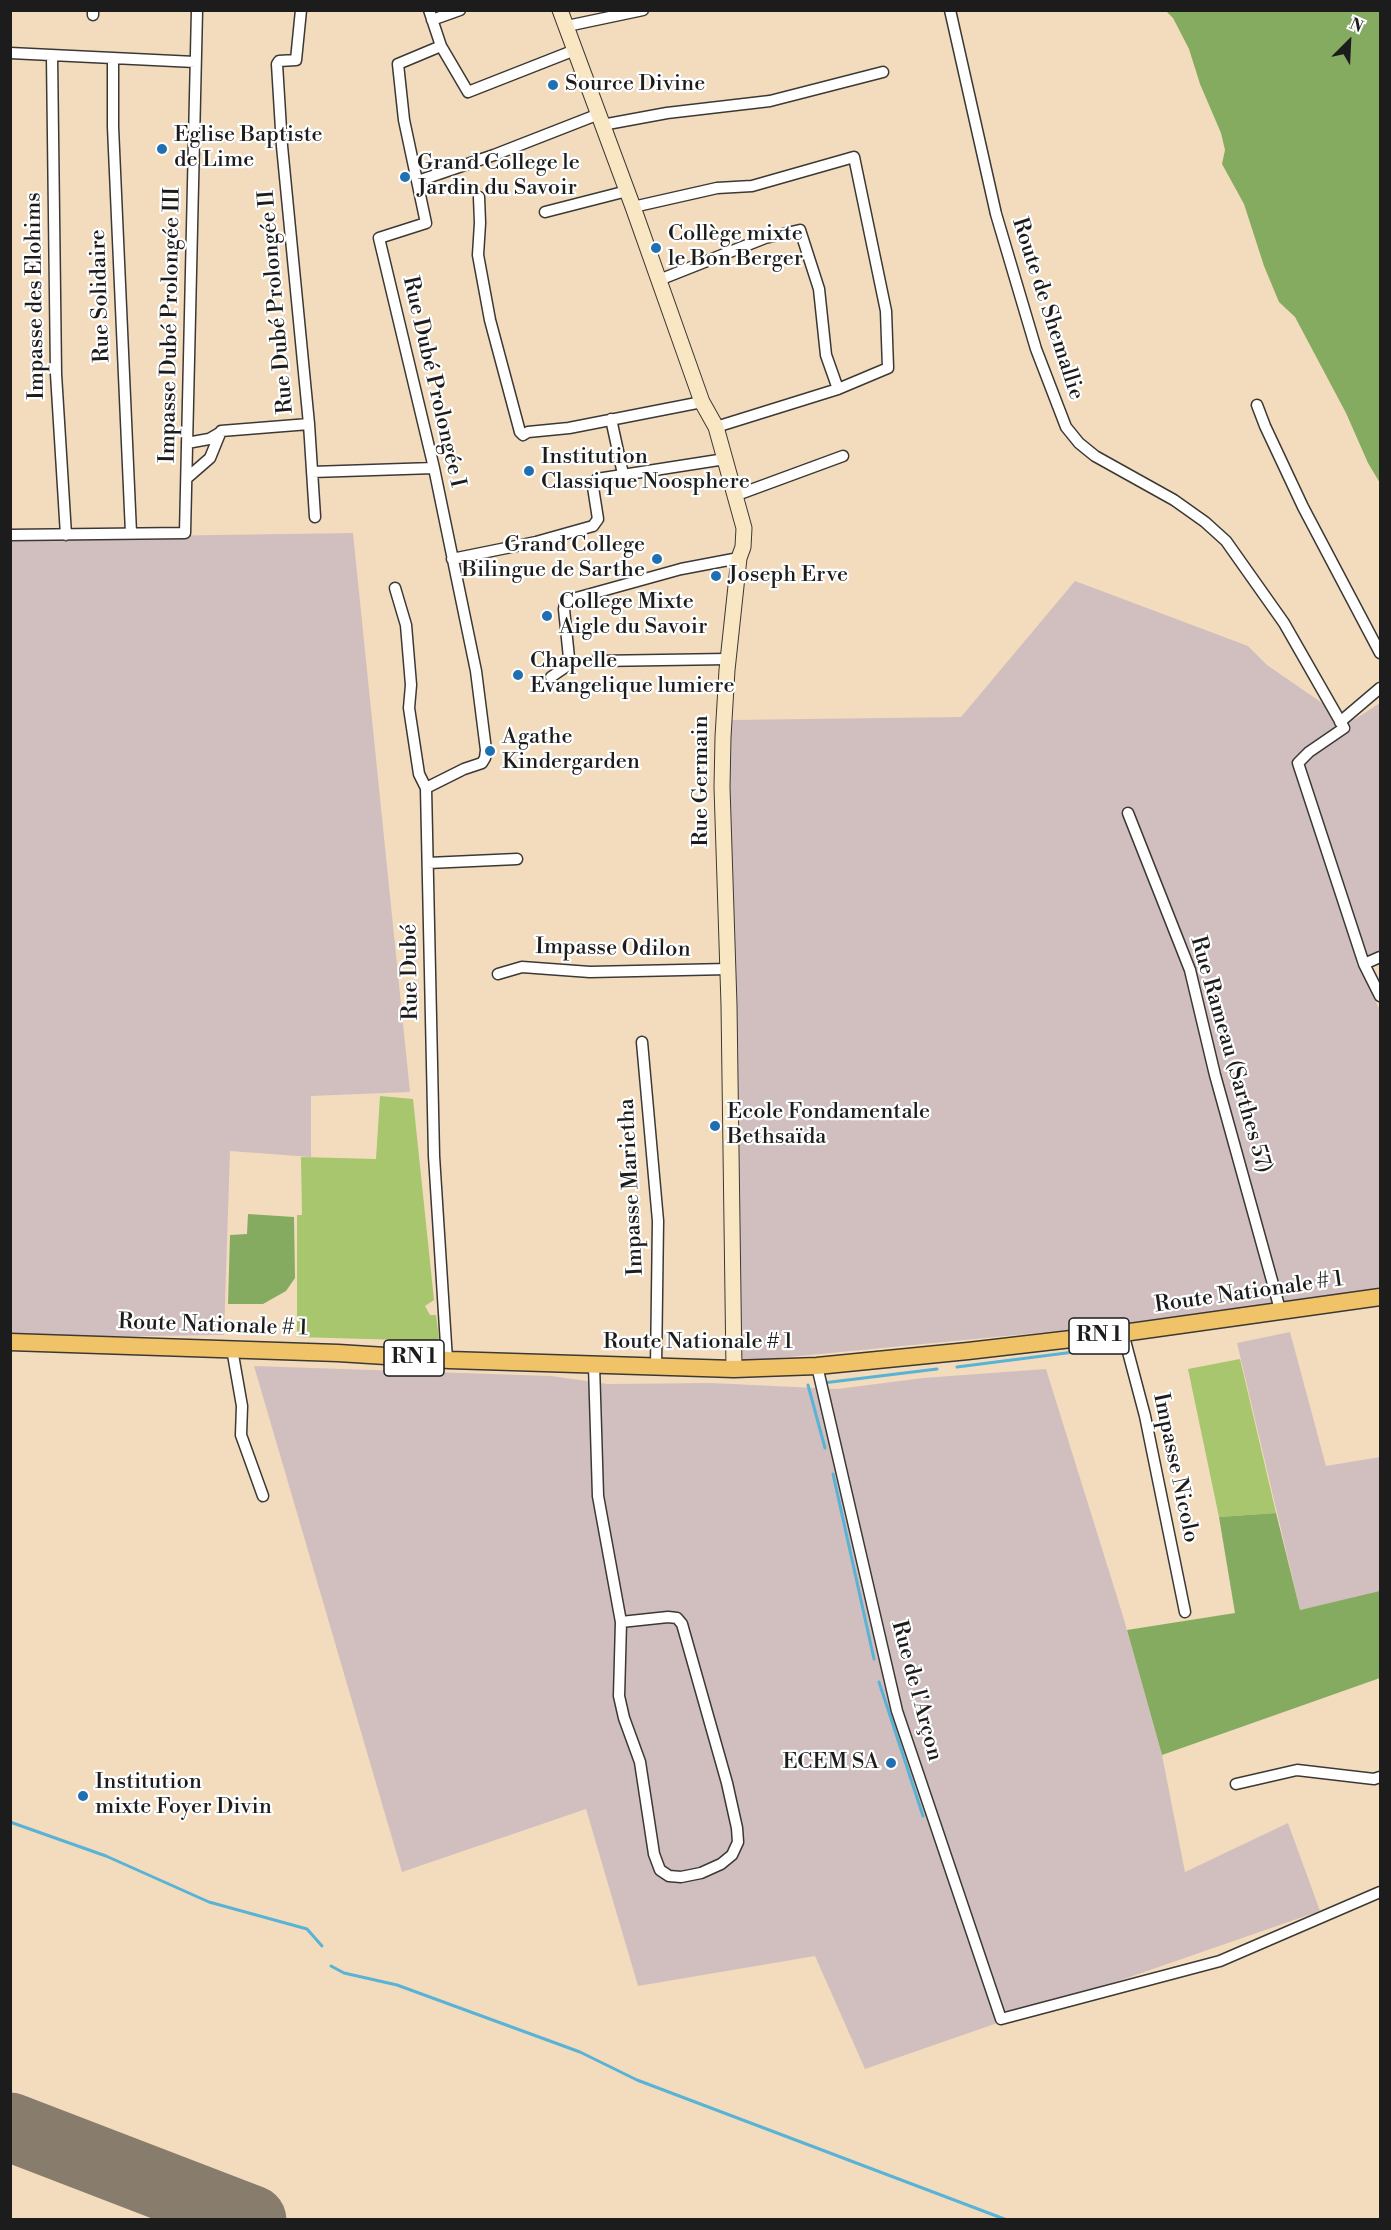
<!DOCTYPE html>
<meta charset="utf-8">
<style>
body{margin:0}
#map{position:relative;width:1391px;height:2230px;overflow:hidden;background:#f3dcbd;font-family:"Libre Bodoni",serif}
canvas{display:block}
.frame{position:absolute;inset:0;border:12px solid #1c1c1c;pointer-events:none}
.north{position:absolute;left:1319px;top:12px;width:60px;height:60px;-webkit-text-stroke:4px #fff;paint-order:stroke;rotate:24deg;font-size:16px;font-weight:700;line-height:24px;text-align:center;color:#1c1c1c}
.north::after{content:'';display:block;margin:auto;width:21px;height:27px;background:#1c1c1c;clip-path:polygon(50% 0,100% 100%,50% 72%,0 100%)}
</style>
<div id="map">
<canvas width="1391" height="2230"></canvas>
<div class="frame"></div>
<div class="north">N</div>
</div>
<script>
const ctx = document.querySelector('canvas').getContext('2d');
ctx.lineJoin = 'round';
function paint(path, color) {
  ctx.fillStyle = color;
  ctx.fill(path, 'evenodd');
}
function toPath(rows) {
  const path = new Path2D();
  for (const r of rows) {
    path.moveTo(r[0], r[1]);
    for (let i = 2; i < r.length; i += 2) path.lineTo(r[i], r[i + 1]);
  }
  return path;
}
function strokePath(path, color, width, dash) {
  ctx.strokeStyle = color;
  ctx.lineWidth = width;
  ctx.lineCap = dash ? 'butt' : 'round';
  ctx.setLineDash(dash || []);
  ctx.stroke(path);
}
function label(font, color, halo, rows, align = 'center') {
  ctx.font = font + ' "Libre Bodoni",serif';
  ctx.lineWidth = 4.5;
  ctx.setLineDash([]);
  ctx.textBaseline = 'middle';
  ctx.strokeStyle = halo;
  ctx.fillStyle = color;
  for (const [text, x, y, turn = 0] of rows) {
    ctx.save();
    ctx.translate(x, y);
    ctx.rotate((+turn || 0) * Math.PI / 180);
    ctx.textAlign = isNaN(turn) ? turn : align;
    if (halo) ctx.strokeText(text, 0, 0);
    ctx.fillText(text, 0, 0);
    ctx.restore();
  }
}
const industrial = toPath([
 [353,533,410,1092,311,1096,311,1157,230,1151,224,1335,11,1338,10,538],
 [1075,581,1248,646,1267,665,1328,707,1355,719,1380,703,1380,953,1356,963,1380,1010,1380,1287,1294,1308,738,1362,729,720,961,717],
 [1290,1332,1326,1466,1380,1457,1380,1592,1300,1610,1237,1343],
 [254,1366,551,1376,608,1384,711,1383,837,1389,923,1378,1046,1369,1123,1616,1162,1755,1185,1872,1288,1823,1320,1911,865,2069,815,1956,638,1986,586,1809,402,1872]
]);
const green = toPath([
 [380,1096,413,1099,434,1300,425,1306,430,1315,436,1315,439,1338,436,1341,297,1337,297,1215,302,1215,301,1157,376,1159],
 [1240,1359,1276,1513,1219,1517,1188,1369]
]);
const forest = toPath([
 [1166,11,1380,11,1380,483,1368,463,1346,413,1295,317,1279,302,1264,266,1244,204,1222,164,1225,150,1221,133,1200,84,1189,49,1173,18],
 [248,1214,294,1217,295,1278,286,1291,263,1304,228,1304,230,1235,247,1234],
 [1276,1513,1300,1610,1380,1591,1380,1678,1162,1755,1127,1630,1235,1613,1219,1517]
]);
const stream = toPath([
 [957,1367,1113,1347],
 [823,1383,937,1369],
 [808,1385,825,1448],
 [833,1474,874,1659],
 [879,1682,923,1816],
 [10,1822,106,1856,209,1902,307,1929,322,1946],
 [331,1966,344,1973,397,1985,580,2052,637,2080,1007,2220]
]);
const runway = toPath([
 [10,2127,252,2220]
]);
const street = toPath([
 [950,10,996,214,1036,349,1066,427,1079,443,1095,456,1174,500,1205,522,1226,541,1284,623,1344,728,1309,752,1298,763,1364,964,1380,996],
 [93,15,93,10],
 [432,20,460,10],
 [567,26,643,10],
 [441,46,468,92,575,50],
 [10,53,195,62],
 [52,56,56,374,66,535],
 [113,58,113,127,131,533],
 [602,125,667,113,770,101,883,72],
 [418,181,494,155,599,114],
 [479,197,480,223,478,255,490,320,520,432,523,435,528,432,569,428,702,402],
 [633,207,717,188,752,186,854,157,886,311,888,368,838,389,716,427],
 [545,212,627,191],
 [659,280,765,238,800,230,819,289,826,355,838,389],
 [1257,405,1265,426,1303,507,1380,653],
 [611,419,623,474],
 [309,424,315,517],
 [187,443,209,439,221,432],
 [312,472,434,468],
 [187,478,210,458,221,431,309,424,282,146,277,64,279,61,296,60,301,10],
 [737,495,843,456],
 [10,535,185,533,197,10],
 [452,559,536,542,593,526,598,519,593,487,594,483,597,479,725,459],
 [395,588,406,625,411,685,409,708,419,774,426,788,434,1156,447,1360],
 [596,661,728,659],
 [551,677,567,666,569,658,564,609,565,604,569,600,681,569,739,558],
 [1340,722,1380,688],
 [426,788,464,769,482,763,485,758,486,750,476,671,434,468,379,238,426,223,404,120,398,64,441,46,429,10],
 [1128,813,1190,970,1215,1075,1281,1313],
 [428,863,517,859],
 [1364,964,1380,957],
 [498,974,522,967,590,972,728,969],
 [642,1042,658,1221,656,1367],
 [1123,1333,1145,1416,1185,1612],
 [232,1349,242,1406,241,1435,263,1496],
 [594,1365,598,1496,621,1622,619,1696,624,1718,640,1762,654,1854,660,1870,669,1876,681,1877,701,1873,721,1864,732,1855,738,1842,737,1828,727,1783,682,1624,677,1618,668,1617,621,1622],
 [817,1366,897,1711,1001,2019,1220,1961,1380,1892],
 [1236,1784,1297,1770,1374,1779,1380,1777]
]);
const secondary = toPath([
 [560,10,633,207,702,402,716,427,744,528,743,547,739,558,727,670,723,737,722,787,729,1005,734,1369]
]);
const primary = toPath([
 [10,1342,338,1353,449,1360,734,1369,817,1366,968,1351,1123,1333,1380,1297]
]);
const markers = [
 [553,85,6,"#1f6fb2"],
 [162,149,6,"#1f6fb2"],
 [405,177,6,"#1f6fb2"],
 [656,248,6,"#1f6fb2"],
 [529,471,6,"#1f6fb2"],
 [657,559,6,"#1f6fb2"],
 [716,576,6,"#1f6fb2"],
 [547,616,6,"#1f6fb2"],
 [518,675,6,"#1f6fb2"],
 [490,751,6,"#1f6fb2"],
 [715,1126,6,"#1f6fb2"],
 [891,1763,6,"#1f6fb2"],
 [83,1796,6,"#1f6fb2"]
];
const shields = [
 [1099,1336,60],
 [414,1358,60]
];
const shieldNames = [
 ["RN 1",1099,1336],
 ["RN 1",414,1358]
];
const poiNames = [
 ["Source Divine",565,85],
 ["Eglise Baptiste",174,136],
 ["de Lime",174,161],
 ["Grand College le",417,164],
 ["Jardin du Savoir",417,189],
 ["Collège mixte",668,235],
 ["le Bon Berger",668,260],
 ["Institution",541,458],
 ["Classique Noosphere",541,483],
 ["Grand College",645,546,"right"],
 ["Bilingue de Sarthe",645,571,"right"],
 ["Joseph Erve",728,576],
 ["College Mixte",559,603],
 ["Aigle du Savoir",559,628],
 ["Chapelle",530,662],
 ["Evangelique lumiere",530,687],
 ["Agathe",502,738],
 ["Kindergarden",502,763],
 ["Ecole Fondamentale",727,1113],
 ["Bethsaïda",727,1138],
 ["ECEM SA",879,1763,"right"],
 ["Institution",95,1783],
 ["mixte Foyer Divin",95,1808]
];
const streetNames = [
 ["Impasse des Elohims",36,296,-91],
 ["Rue Solidaire",101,296,-92],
 ["Rue Dubé Prolongée II",277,302,-95],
 ["Route de Shemallie",1047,309,72],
 ["Impasse Dubé Prolongée III",171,325,-89],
 ["Rue Dubé Prolongée I",433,382,77],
 ["Rue Germain",702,781,-90],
 ["Impasse Odilon",613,949,1],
 ["Rue Dubé",411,972,-91],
 ["Rue Rameau (Sarthes 57)",1230,1055,74],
 ["Impasse Marietha",632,1187,-93],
 ["Route Nationale # 1",1249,1293,-8],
 ["Route Nationale # 1",213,1326,2],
 ["Route Nationale # 1",698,1343],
 ["Impasse Nicolo",1175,1468,78],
 ["Rue de l'Arçon",916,1691,75]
];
paint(industrial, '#d1bfbf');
paint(green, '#a7c66e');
paint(forest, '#85ab61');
strokePath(stream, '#58b3d6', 3);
strokePath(runway, '#887c6c', 69);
strokePath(street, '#3c3934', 13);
strokePath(secondary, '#3c3934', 17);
strokePath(primary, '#3c3934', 19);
strokePath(street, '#fff', 10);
strokePath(secondary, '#f9e7c3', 15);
strokePath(primary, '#f0c369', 16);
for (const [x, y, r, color] of markers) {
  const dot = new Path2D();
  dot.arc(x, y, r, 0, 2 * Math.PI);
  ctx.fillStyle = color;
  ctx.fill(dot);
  strokePath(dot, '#fff', 2);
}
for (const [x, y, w] of shields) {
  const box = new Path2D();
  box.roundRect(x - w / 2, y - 18, w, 36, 4.5);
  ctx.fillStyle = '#fff';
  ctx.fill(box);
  strokePath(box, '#1c1c1c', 1.5);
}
label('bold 21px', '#1c1c1c', null, shieldNames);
label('22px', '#1c1c1c', '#fff', poiNames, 'left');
label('22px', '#1c1c1c', '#fff', streetNames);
</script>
